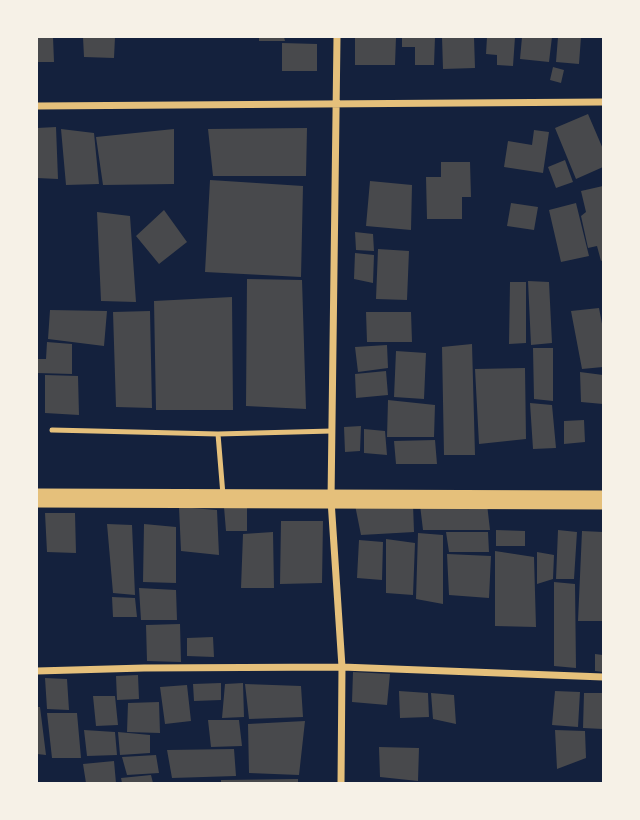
<!DOCTYPE html>
<style>
body{margin:0}
#map{position:relative;width:640px;height:820px;overflow:hidden;background:#14213d;font-family:"Roboto Serif",serif}
canvas{display:block}
.frame{position:absolute;inset:0;border:38px solid #f6f1e7;pointer-events:none}
</style>
<div id="map">
<canvas width="640" height="820"></canvas>
<div class="frame"></div>
</div>
<script>
const ctx = document.querySelector('canvas').getContext('2d');
ctx.lineJoin = 'round';
function paint(path, color) {
  ctx.fillStyle = color;
  ctx.fill(path, 'evenodd');
}
function toPath(rows) {
  const path = new Path2D();
  for (const r of rows) {
    path.moveTo(r[0], r[1]);
    for (let i = 2; i < r.length; i += 2) path.lineTo(r[i], r[i + 1]);
  }
  return path;
}
function strokePath(path, color, width, dash) {
  ctx.strokeStyle = color;
  ctx.lineWidth = width;
  ctx.lineCap = dash ? 'butt' : 'round';
  ctx.setLineDash(dash || []);
  ctx.stroke(path);
}
const building = toPath([
 [37,37,53,37,54,62,37,62],
 [83,37,115,37,114,58,84,57],
 [259,37,284,37,285,41,259,41],
 [355,37,396,37,395,65,355,65],
 [402,37,435,37,434,65,415,65,415,47,402,47],
 [442,37,474,37,475,68,443,69],
 [487,37,515,37,513,66,497,65,497,55,486,54],
 [522,37,552,37,549,62,520,59],
 [558,37,581,37,579,64,556,62],
 [282,43,317,44,317,71,282,71],
 [553,67,564,70,561,83,550,80],
 [588,114,603,149,603,167,576,179,555,128],
 [56,127,58,179,37,178,37,128],
 [307,128,306,176,213,176,208,129],
 [61,129,94,133,99,184,66,185],
 [174,129,174,184,103,185,96,137],
 [534,130,549,132,543,173,504,167,508,141,532,145],
 [565,160,573,182,556,188,548,167],
 [441,162,470,162,471,197,462,197,462,219,427,219,426,177,441,177],
 [210,180,303,186,301,277,205,272],
 [370,181,412,185,411,230,366,226],
 [603,186,603,260,601,261,597,246,588,248,581,216,586,212,581,191],
 [511,203,538,207,534,230,507,226],
 [576,203,589,256,561,262,549,210],
 [164,210,187,242,159,264,136,236],
 [97,212,130,216,136,302,101,301],
 [355,232,373,234,374,251,356,250],
 [378,249,409,251,407,300,376,299],
 [355,253,374,255,373,283,354,279],
 [247,279,302,280,306,409,246,406],
 [528,281,549,282,552,343,531,345],
 [510,282,526,282,526,343,509,344],
 [232,297,233,410,156,410,154,301],
 [599,308,603,329,603,367,582,369,571,311],
 [50,310,107,311,104,346,48,339],
 [150,311,152,408,116,407,113,312],
 [366,312,411,312,412,342,367,342],
 [47,342,72,344,72,374,37,373,37,359,46,359],
 [472,344,475,455,444,455,442,347],
 [387,345,388,368,358,372,355,347],
 [533,348,553,348,553,401,534,399],
 [396,351,426,353,424,399,394,397],
 [525,368,526,439,479,444,475,369],
 [386,371,388,395,356,398,355,374],
 [580,372,603,375,603,404,581,402],
 [45,375,78,376,79,415,45,413],
 [388,400,435,405,434,437,387,437],
 [530,403,552,405,556,448,533,449],
 [584,420,585,442,564,444,564,421],
 [361,426,360,451,345,452,344,427],
 [364,429,385,431,387,455,364,453],
 [435,440,437,464,396,464,394,441],
 [413,504,414,532,361,535,355,505],
 [487,504,490,530,423,530,420,505],
 [179,507,217,510,219,555,181,551],
 [224,507,247,507,247,531,226,531],
 [45,513,75,513,76,553,47,552],
 [281,521,323,521,322,583,280,584],
 [107,524,132,525,135,595,113,593],
 [144,524,176,527,176,583,143,582],
 [496,530,525,531,525,546,496,546],
 [558,530,577,532,574,579,556,579],
 [582,531,603,532,603,621,578,621],
 [273,532,274,588,241,588,243,534],
 [446,532,488,532,489,552,449,552],
 [418,533,443,535,443,604,416,599],
 [386,539,415,543,413,595,386,593],
 [359,540,383,542,382,580,357,578],
 [495,551,534,557,536,627,495,626],
 [537,552,554,555,553,579,537,584],
 [447,554,491,556,489,598,449,595],
 [554,582,575,584,576,668,554,666],
 [139,588,176,590,177,620,141,620],
 [112,597,135,598,137,617,113,617],
 [180,624,181,662,147,661,146,625],
 [213,637,214,657,187,656,187,638],
 [595,654,603,655,603,672,595,671],
 [353,672,390,674,387,705,352,702],
 [138,675,139,699,117,700,116,676],
 [45,678,67,679,69,710,47,709],
 [221,683,221,700,194,701,193,684],
 [243,683,244,717,222,718,225,684],
 [245,684,301,686,303,717,249,719],
 [187,685,191,721,165,724,160,687],
 [399,691,428,693,429,717,400,718],
 [555,691,580,692,578,727,552,725],
 [431,693,454,695,456,724,433,719],
 [584,693,603,693,603,729,583,728],
 [93,696,115,696,118,725,96,726],
 [159,702,160,733,127,732,128,703],
 [37,707,40,707,46,755,37,754],
 [47,713,77,713,81,758,52,758],
 [208,720,239,720,242,746,211,747],
 [305,721,299,775,249,773,248,724],
 [84,730,115,732,117,755,87,756],
 [555,730,585,731,586,758,557,769],
 [118,732,150,735,150,753,120,755],
 [379,747,419,748,418,781,380,777],
 [234,749,236,776,172,778,167,750],
 [156,755,159,773,127,775,122,757],
 [114,761,116,783,86,783,83,764],
 [151,775,153,783,122,783,121,778],
 [298,779,298,783,221,783,221,780]
]);
const service = toPath([
 [52,430,218,434],
 [223,495,218,434,332,431]
]);
const minor = toPath([
 [337,37,331,500,342,667,341,783],
 [37,106,603,102],
 [37,671,144,668,342,667,603,677]
]);
const trunk = toPath([
 [37,498,603,500]
]);
paint(building, '#48494c');
strokePath(service, '#e5c07b', 5);
strokePath(minor, '#e5c07b', 7);
strokePath(trunk, '#e5c07b', 19);
</script>
